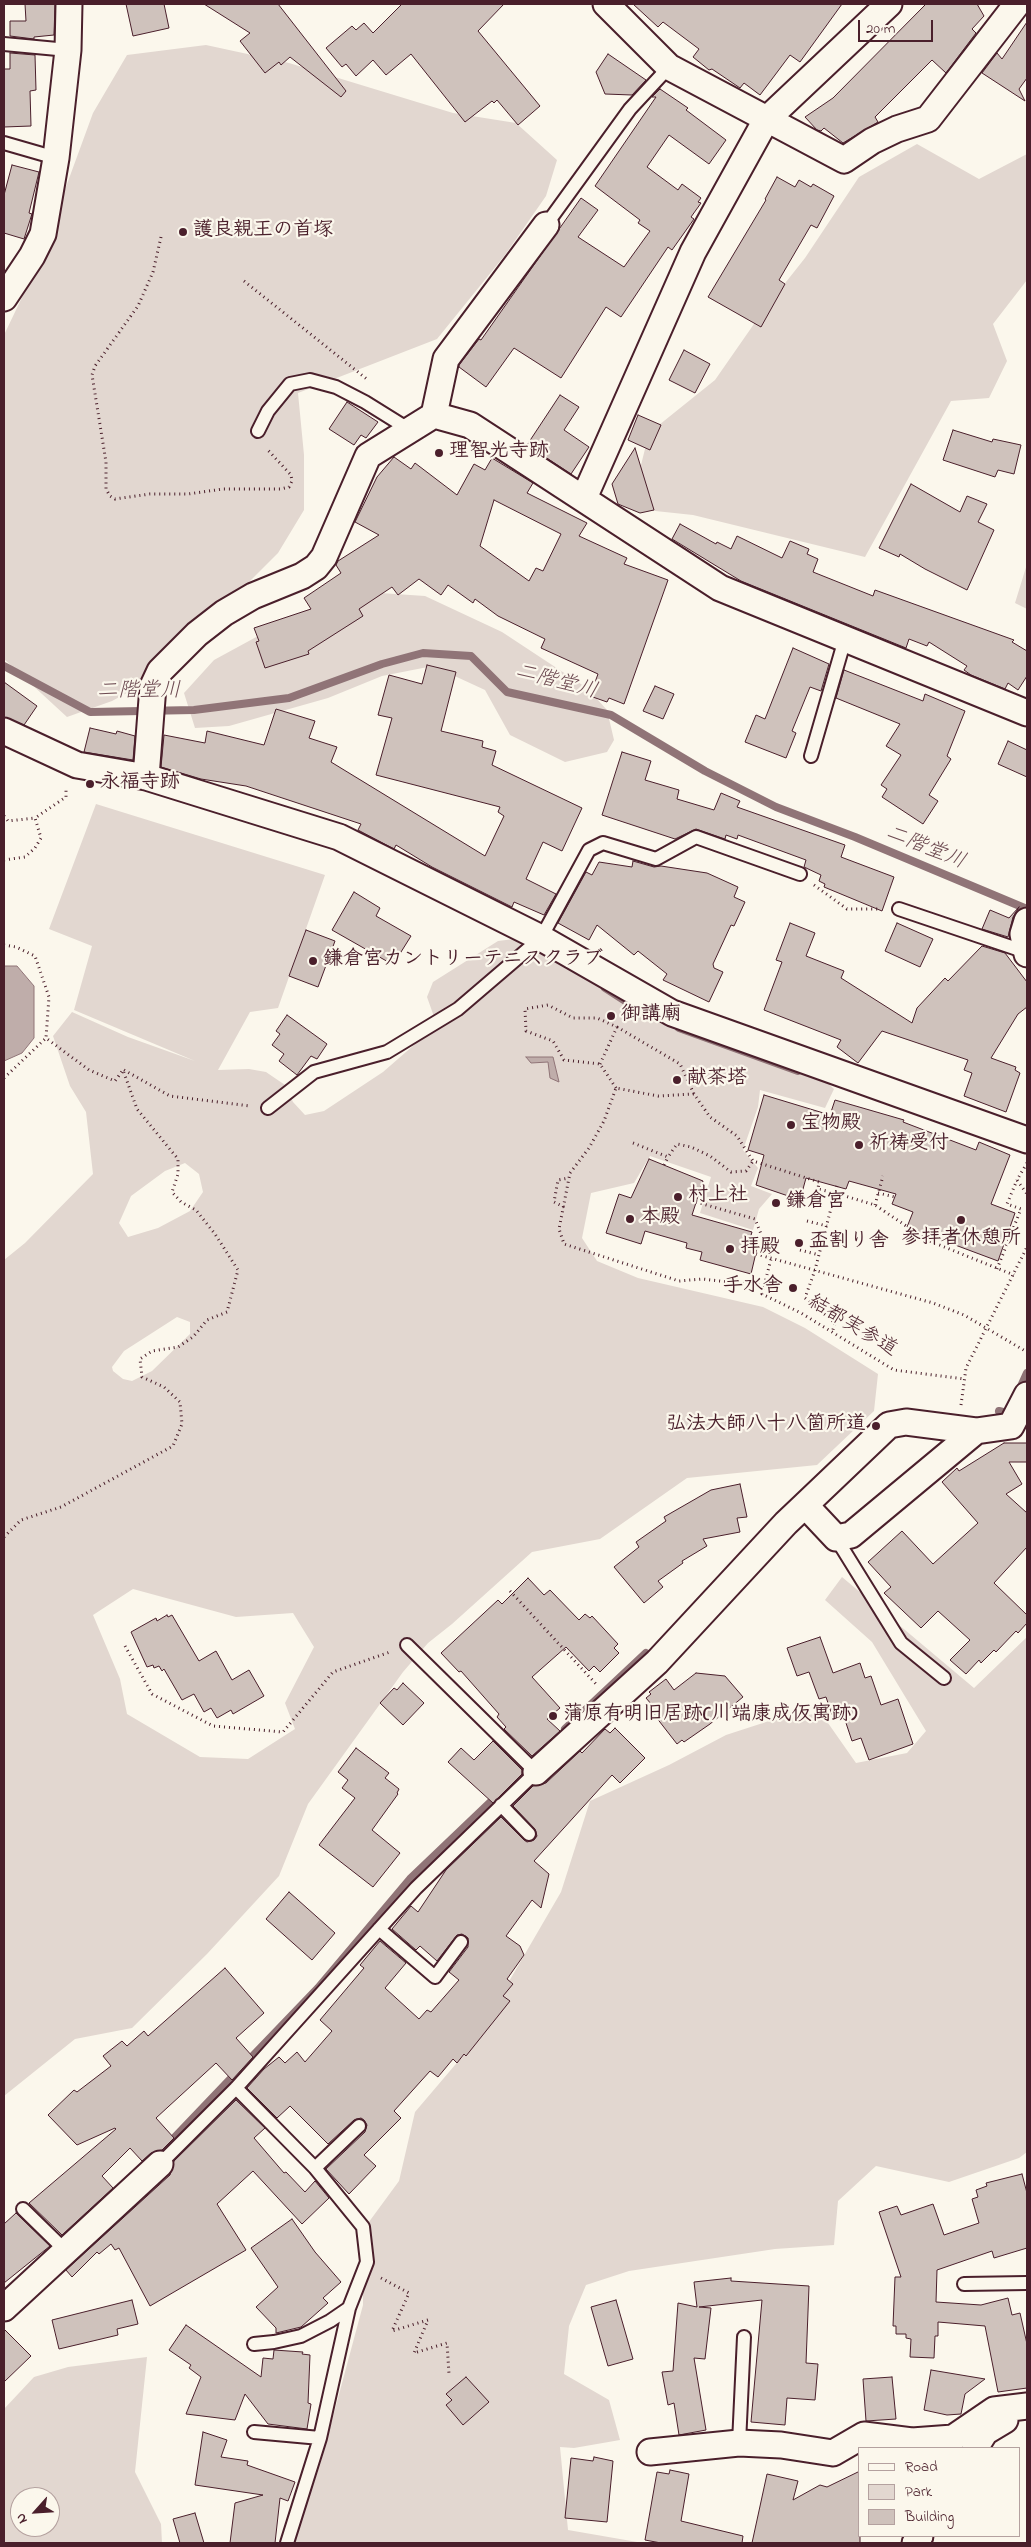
<!DOCTYPE html>
<meta charset="utf-8">
<style>
body{margin:0}
#map{position:relative;width:1031px;height:2547px;overflow:hidden;background:#fbf7ec;font-family:"Indie Flower",sans-serif}
canvas{display:block}
.frame{position:absolute;inset:0;border:5px solid #4a1f2b;pointer-events:none}
.legend{position:absolute;left:858px;top:2447px;width:162px;height:90px;box-sizing:border-box;background:#fbf7ec;border:1px solid #b4a19f;margin:0;padding:6px 9px;list-style:none;font-size:15px;color:#4a1f2b}
.legend li{display:flex;align-items:center;gap:10px;height:25px}
.legend b{width:25px;border:1px solid #b4a19f}
.north{position:absolute;left:10px;top:2487px;width:50px;height:50px;box-sizing:border-box;background:#fbf7ec;border:1px solid #b4a19f;border-radius:50%;rotate:244deg;font-size:14px;font-weight:700;line-height:20px;text-align:center;color:#4a1f2b}
.north::after{content:'';display:block;margin:auto;width:18px;height:22px;background:#4a1f2b;clip-path:polygon(50% 0,100% 100%,50% 72%,0 100%)}
.scale{position:absolute;left:858px;top:20px;width:75px;height:22px;box-sizing:border-box;border:2px solid #4a1f2b;border-top:0;padding-left:6px;font-size:15px;line-height:18px;white-space:nowrap;color:#4a1f2b;-webkit-text-stroke:4px #fbf7ec;paint-order:stroke}
</style>
<div id="map">
<canvas width="1031" height="2547"></canvas>
<div class="frame"></div>
<ul class="legend">
<li><b style="height:6px;background:#fbf7ec"></b>Road</li>
<li><b style="height:14px;background:#e2d7d0"></b>Park</li>
<li><b style="height:14px;background:#cfc2bc"></b>Building</li>
</ul>
<div class="north">N</div>
<div class="scale">20 m</div>
</div>
<script>
const ctx = document.querySelector('canvas').getContext('2d');
ctx.lineJoin = 'round';
function paint(path, color) {
  ctx.fillStyle = color;
  ctx.fill(path, 'evenodd');
}
function toPath(rows) {
  const path = new Path2D();
  for (const r of rows) {
    path.moveTo(r[0], r[1]);
    for (let i = 2; i < r.length; i += 2) path.lineTo(r[i], r[i + 1]);
  }
  return path;
}
function strokePath(path, color, width, dash) {
  ctx.strokeStyle = color;
  ctx.lineWidth = width;
  ctx.lineCap = dash ? 'butt' : 'round';
  ctx.setLineDash(dash || []);
  ctx.stroke(path);
}
function label(font, color, halo, rows, align = 'center') {
  ctx.font = font + ' "Indie Flower","Klee One",sans-serif';
  ctx.lineWidth = 4.5;
  ctx.setLineDash([]);
  ctx.textBaseline = 'middle';
  ctx.strokeStyle = halo;
  ctx.fillStyle = color;
  for (const [text, x, y, turn = 0] of rows) {
    ctx.save();
    ctx.translate(x, y);
    ctx.rotate((+turn || 0) * Math.PI / 180);
    ctx.textAlign = isNaN(turn) ? turn : align;
    if (halo) ctx.strokeText(text, 0, 0);
    ctx.fillText(text, 0, 0);
    ctx.restore();
  }
}
const green = toPath([
 [206,45,289,63,453,113,516,123,557,160,546,196,505,255,437,339,298,393,304,455,304,510,278,553,235,596,188,629,136,688,112,701,67,717,4,659,4,335,37,266,93,113,127,55],
 [917,144,979,179,1027,154,1027,280,993,324,1007,361,989,398,951,401,865,557,693,515,646,510,639,473,649,433,715,380,763,311,805,258,859,177],
 [1027,564,1027,609,1015,603],
 [380,593,425,596,502,632,587,688,607,710,614,740,607,752,565,762,510,735,485,690,433,666,382,676,328,698,229,726,195,728,184,693,214,660,304,611],
 [96,804,325,875,278,1008,250,1012,218,1070,249,1069,266,1072,285,1085,293,1102,305,1115,324,1111,383,1072,437,1025,427,997,433,982,498,941,530,937,585,970,614,998,815,1071,834,1089,825,1108,760,1090,758,1107,743,1150,758,1168,751,1186,772,1194,759,1209,753,1230,700,1213,711,1177,650,1156,634,1183,591,1193,582,1238,597,1261,638,1278,763,1307,805,1328,878,1374,874,1411,817,1465,687,1478,600,1539,532,1552,452,1624,428,1643,403,1672,308,1804,279,1876,207,1954,132,2028,75,2039,4,2096,4,1260,25,1243,93,1174,86,1112,70,1086,53,1036,72,1012,128,1037,195,1061,74,1010,92,946,49,929],
 [185,1163,199,1174,203,1192,190,1211,158,1228,128,1237,119,1223,131,1196,165,1171],
 [177,1317,190,1322,190,1334,152,1371,132,1381,123,1379,113,1371,112,1367,124,1351],
 [133,1589,236,1617,293,1613,314,1647,285,1703,295,1729,248,1759,200,1757,127,1714,120,1679,93,1615],
 [842,1577,974,1688,1027,1637,1027,2152,1019,2158,949,2182,876,2166,838,2201,834,2245,775,2249,629,2271,586,2285,569,2326,564,2374,609,2400,620,2440,574,2448,560,2447,568,2530,643,2543,293,2543,320,2465,363,2305,363,2230,399,2181,415,2112,472,2045,561,1892,590,1801,669,1765,726,1735,769,1721,821,1713,856,1763,907,1753,926,1731,872,1642,825,1600],
 [147,2357,135,2472,161,2524,162,2543,4,2543,4,2409,34,2377,68,2367],
 [20,2497,50,2497,50,2527,20,2527]
]);
const water = toPath([
 [4,966,17,966,34,986,34,1038,22,1053,4,1061,4,966],
 [526,1057,553,1057,559,1082,550,1078,548,1062,531,1063,526,1057]
]);
const stream = toPath([
 [4,666,90,712,194,710,289,698,382,664,423,653,471,656,507,692,611,715,705,771,776,807,855,837,1027,909],
 [605,988,636,1008,658,1018],
 [679,1028,798,1071],
 [1018,1393,1027,1373],
 [999,1411,1007,1413,1010,1407],
 [565,1729,646,1653],
 [246,2063,318,1988,410,1879,498,1795],
 [154,2159,238,2071]
]);
const building = toPath([
 [25,4,55,4,54,35,34,37,34,39,10,36,10,21,26,21,25,4],
 [126,4,164,4,169,28,133,36,126,4],
 [204,4,278,4,346,91,341,97,290,57,281,65,279,62,265,73,240,41,250,33,204,4],
 [402,4,504,4,478,31,540,106,518,125,497,100,494,103,492,101,465,122,411,54,386,75,373,60,356,76,346,64,342,67,326,48,352,26,356,30,364,23,373,33,402,4],
 [633,4,842,4,800,62,790,55,760,95,744,83,740,88,712,69,709,70,693,57,699,49,663,22,658,27,633,4],
 [926,4,977,4,984,16,972,29,976,33,946,73,932,60,875,117,878,122,843,143,824,128,821,131,817,130,805,117,833,98,926,4],
 [1027,22,1027,78,1019,89,1025,101,982,73,997,53,1002,59,1027,22],
 [10,53,35,55,36,90,30,91,31,126,4,127,4,69,10,69,10,53],
 [608,54,646,80,632,95,605,94,596,72,608,54],
 [660,89,688,108,686,110,726,140,709,164,669,135,647,167,678,190,682,184,701,198,698,202,701,203,691,217,694,219,672,250,668,247,621,317,606,307,561,378,514,348,486,387,459,367,459,365,479,339,481,340,581,198,598,210,578,237,624,267,650,231,638,223,640,220,595,186,656,97,652,97,660,89],
 [12,165,39,172,29,213,32,214,31,217,24,239,4,233,4,195,12,165],
 [777,177,795,187,799,180,811,187,813,184,834,196,817,228,811,225,779,280,785,284,761,327,708,297,766,200,765,199,777,177],
 [684,350,710,364,695,393,669,380,684,350],
 [560,395,579,407,564,430,589,447,571,474,527,445,560,395],
 [347,402,378,422,366,438,361,435,354,445,329,429,347,402],
 [638,415,661,425,650,450,628,440,638,415],
 [953,430,992,442,993,439,1021,445,1014,474,998,470,995,477,943,460,953,430],
 [635,448,654,510,640,513,618,504,612,484,635,448],
 [394,457,411,469,415,463,457,495,474,464,485,470,492,458,533,483,527,493,587,523,579,536,627,558,624,564,668,580,624,704,609,698,607,702,590,696,598,674,541,648,545,639,498,616,475,599,473,603,448,585,441,595,419,579,398,595,392,587,359,609,363,616,308,651,309,654,265,668,256,642,259,641,254,628,311,609,304,598,341,573,336,565,338,561,379,535,355,522,377,477,394,457],
 [494,500,561,534,543,571,536,568,529,581,480,546,494,500],
 [911,484,960,512,967,496,987,504,978,522,994,530,967,590,925,569,900,554,899,557,879,548,911,484],
 [680,524,716,544,717,542,731,549,737,536,782,558,790,541,809,549,807,554,818,559,813,572,873,596,875,590,1014,640,1012,642,1027,651,1027,676,1018,690,1008,683,1005,689,971,675,964,670,967,666,929,642,927,646,909,639,906,648,741,581,672,539,680,524],
 [793,648,829,664,821,691,810,687,792,731,796,733,786,758,745,742,756,715,765,719,793,648],
 [427,665,456,672,441,731,483,741,482,747,496,751,492,765,582,808,562,851,543,842,526,879,556,894,544,915,514,902,512,907,432,867,396,845,394,849,358,830,361,824,246,786,201,779,161,767,164,735,205,743,207,731,264,745,276,709,315,721,309,738,337,747,331,762,485,856,504,816,498,812,500,807,376,775,392,718,378,715,389,675,422,684,427,665],
 [844,670,923,701,925,694,965,711,947,756,951,759,929,795,938,801,923,824,882,797,887,789,881,785,901,755,886,746,900,724,836,698,844,670],
 [4,682,37,706,24,725,4,717,4,682],
 [655,686,674,694,663,719,643,711,655,686],
 [90,728,116,734,117,731,135,736,133,760,84,752,90,728],
 [1008,741,1027,750,1027,777,998,764,1008,741],
 [622,752,651,761,645,780,679,790,677,799,714,810,721,793,740,801,737,807,845,845,841,857,894,877,882,911,824,887,825,884,819,881,821,875,804,867,806,860,738,835,737,839,726,835,725,839,696,829,675,839,602,815,622,752],
 [633,861,654,867,661,866,707,873,738,887,734,897,745,902,734,926,731,925,713,964,714,968,723,972,709,1002,663,980,667,974,638,951,634,955,597,925,589,940,558,923,586,872,592,875,599,862,632,867,633,861],
 [354,892,380,908,376,916,411,936,396,960,393,958,390,963,332,930,354,892],
 [1019,907,1013,917,1008,937,982,929,990,910,1009,918,1019,907],
 [790,923,815,933,806,956,844,971,841,978,912,1023,917,1008,945,978,948,981,982,946,1005,953,1027,982,1027,1007,1018,1014,991,1058,1016,1067,1015,1070,1020,1073,1006,1112,964,1096,972,1073,964,1070,968,1060,882,1031,858,1063,837,1047,841,1040,764,1010,782,962,776,960,790,923],
 [897,923,933,939,920,967,885,951,897,923],
 [306,930,335,941,318,987,289,976,306,930],
 [287,1015,327,1044,317,1059,311,1056,297,1075,279,1061,284,1054,272,1045,280,1034,276,1031,287,1015],
 [764,1095,830,1115,835,1100,904,1120,903,1122,976,1150,979,1142,1010,1155,991,1204,1015,1213,998,1261,907,1227,913,1212,892,1204,896,1194,849,1181,846,1189,806,1178,800,1200,756,1185,764,1155,748,1150,764,1095],
 [649,1159,703,1181,692,1215,752,1232,749,1242,758,1244,751,1274,700,1260,702,1252,686,1248,687,1243,645,1231,641,1244,606,1233,619,1194,631,1198,649,1159],
 [1004,1443,1027,1443,1027,1462,1009,1462,1022,1484,1006,1494,1027,1513,1027,1547,994,1583,1027,1615,1027,1623,1018,1633,1016,1631,996,1652,994,1650,981,1663,979,1660,966,1674,950,1660,970,1640,938,1611,921,1628,884,1593,891,1587,868,1562,902,1531,933,1564,978,1523,942,1482,957,1468,959,1471,1004,1443],
 [740,1484,747,1517,737,1518,740,1532,703,1539,707,1546,682,1561,683,1563,658,1581,663,1587,644,1603,614,1567,639,1547,636,1542,666,1521,664,1517,711,1490,740,1484],
 [528,1578,544,1595,550,1590,579,1620,585,1614,590,1618,592,1616,618,1644,614,1648,619,1653,600,1672,594,1666,589,1671,566,1647,532,1677,560,1708,547,1719,560,1731,532,1756,504,1729,506,1727,497,1717,499,1714,461,1671,459,1672,441,1653,498,1600,502,1604,528,1578],
 [167,1615,168,1617,172,1615,199,1661,216,1651,232,1680,249,1670,264,1696,233,1714,231,1710,217,1718,211,1708,204,1712,194,1694,182,1700,164,1669,162,1671,159,1666,154,1668,153,1665,147,1667,131,1632,156,1618,157,1621,167,1615],
 [820,1637,833,1673,860,1663,865,1678,871,1676,881,1705,898,1699,913,1744,869,1760,861,1738,852,1741,842,1711,832,1715,826,1697,819,1699,809,1672,797,1676,787,1648,820,1637],
 [696,1673,725,1676,743,1697,710,1724,684,1742,682,1740,677,1744,649,1708,652,1705,646,1698,651,1694,649,1692,666,1679,674,1690,696,1673],
 [403,1683,424,1703,403,1725,380,1703,394,1688,397,1690,403,1683],
 [615,1728,645,1758,620,1783,612,1775,534,1861,549,1874,541,1908,532,1900,506,1936,520,1946,524,1955,507,1979,513,1984,503,1996,510,2001,466,2056,464,2054,457,2063,453,2059,438,2077,430,2071,394,2111,401,2118,364,2155,376,2166,349,2194,326,2169,365,2132,367,2125,364,2120,361,2118,354,2120,328,2144,290,2106,277,2118,247,2088,264,2069,279,2057,285,2063,297,2052,305,2062,332,2031,320,2020,364,1968,360,1965,380,1941,406,1963,385,1988,419,2019,427,2010,431,2012,459,1980,449,1972,468,1947,468,1938,462,1934,457,1935,437,1961,420,1946,416,1950,392,1929,411,1906,418,1912,446,1870,501,1817,524,1840,527,1842,534,1840,537,1836,535,1829,513,1806,533,1786,546,1783,580,1751,582,1753,605,1729,610,1733,615,1728],
 [493,1741,522,1770,522,1774,493,1803,448,1762,461,1748,474,1760,493,1741],
 [356,1748,389,1773,385,1778,399,1789,397,1793,398,1794,372,1830,400,1853,373,1887,319,1845,355,1798,342,1788,348,1780,338,1772,356,1748],
 [289,1892,335,1933,312,1960,266,1919,289,1892],
 [225,1968,264,2013,236,2038,253,2057,232,2080,216,2063,156,2118,174,2138,162,2150,151,2153,142,2161,130,2148,102,2176,113,2188,62,2235,29,2203,116,2129,115,2128,77,2145,48,2115,74,2090,77,2092,111,2066,103,2056,122,2041,127,2046,144,2031,148,2036,225,1968],
 [236,2100,265,2128,254,2138,284,2173,286,2172,305,2192,315,2181,329,2198,302,2224,253,2171,217,2204,246,2250,150,2306,119,2248,115,2250,111,2244,99,2254,97,2252,72,2277,66,2270,170,2175,174,2161,236,2100],
 [1022,2174,1027,2193,1027,2248,994,2258,992,2251,937,2270,936,2302,981,2305,1008,2298,1012,2315,1020,2313,1027,2344,1027,2388,998,2392,985,2326,938,2322,938,2336,935,2336,934,2358,910,2357,911,2339,906,2338,906,2334,896,2334,896,2326,893,2326,895,2277,901,2277,879,2212,897,2206,901,2215,933,2204,944,2235,979,2223,972,2199,978,2197,976,2190,987,2186,986,2183,1022,2174],
 [16,2213,50,2246,4,2283,4,2224,16,2213],
 [292,2219,315,2252,341,2282,323,2298,328,2303,301,2327,276,2333,276,2328,256,2307,278,2287,251,2248,292,2219],
 [731,2278,731,2281,809,2286,806,2363,818,2364,815,2400,787,2398,785,2425,751,2422,762,2300,699,2307,711,2308,705,2359,694,2358,706,2430,679,2435,674,2403,668,2405,662,2372,673,2371,678,2303,697,2307,694,2282,731,2278],
 [132,2300,138,2324,117,2329,118,2335,59,2349,52,2320,132,2300],
 [616,2300,633,2359,608,2366,591,2307,616,2300],
 [186,2325,261,2377,263,2358,273,2359,274,2350,303,2352,302,2354,310,2355,308,2403,311,2404,307,2429,268,2424,245,2394,235,2420,186,2414,201,2377,189,2368,191,2365,169,2350,186,2325],
 [4,2329,31,2356,4,2382,4,2329],
 [931,2370,985,2379,965,2394,961,2414,947,2415,924,2410,931,2370],
 [466,2377,489,2402,463,2425,446,2405,452,2400,446,2394,466,2377],
 [892,2377,896,2419,866,2421,863,2379,892,2377],
 [203,2432,227,2440,221,2457,248,2461,247,2465,295,2482,288,2501,280,2498,275,2543,230,2543,235,2503,263,2495,195,2485,203,2432],
 [594,2457,613,2461,607,2522,565,2518,571,2458,593,2461,594,2457],
 [670,2470,689,2474,681,2521,743,2536,742,2543,661,2543,645,2540,657,2472,669,2474,670,2470],
 [860,2471,860,2543,752,2543,767,2474,798,2481,793,2500,820,2485,827,2487,860,2471],
 [195,2513,204,2543,180,2543,173,2519,195,2513]
]);
const path = toPath([
 [161,237,153,272,138,306,95,366,92,375,106,462,106,489,110,496,115,499,150,494,188,494,223,489,281,489,289,487,292,481,291,475,266,448],
 [244,281,368,380],
 [4,816,8,821,35,818],
 [4,860,25,857,35,848,41,838,35,818,66,797,66,788],
 [814,885,847,909,880,909],
 [4,945,16,947,35,956,49,997,46,1038,89,1070,115,1081,123,1070],
 [617,1027,680,1064,694,1094],
 [600,1064,617,1027,597,1018,573,1018,548,1005,525,1009,526,1031,553,1041,564,1060,600,1064,616,1088],
 [124,1070,170,1096,250,1106],
 [4,1078,46,1038],
 [633,1143,668,1157,677,1144,691,1147,710,1156,731,1172,746,1171,753,1161],
 [1027,1163,1017,1180,1027,1194],
 [664,1165,668,1157],
 [837,1186,835,1193,875,1205,927,1240,1014,1275],
 [878,1193,895,1197],
 [696,1202,755,1219,771,1259,762,1294,801,1313,894,1370,965,1379],
 [875,1205,883,1176],
 [564,1207,554,1202,558,1180,569,1178],
 [807,1221,827,1226],
 [800,1250,819,1255],
 [756,1254,933,1303,964,1315,1027,1352],
 [997,1269,1021,1209,1007,1204,1017,1180],
 [764,1286,743,1281,738,1283,702,1279,679,1281,564,1244,559,1229,570,1173,589,1148,604,1121,616,1088,658,1096,694,1094,710,1117,737,1136,753,1161,819,1182,818,1189,835,1193,815,1270,805,1298,835,1323,832,1333],
 [961,1405,966,1368,1027,1247],
 [4,1537,21,1520,61,1507,173,1446,182,1424,180,1402,164,1387,142,1377,140,1359,152,1351,178,1347,193,1337,207,1320,227,1312,238,1270,215,1234,196,1210,181,1202,172,1192,178,1174,178,1159,137,1109,123,1070],
 [510,1591,596,1684],
 [125,1646,152,1694,213,1726,283,1732,333,1672,390,1652],
 [381,2278,409,2293,392,2331,428,2320,414,2353,447,2343,449,2374]
]);
const service = toPath([
 [4,44,68,50],
 [4,143,56,158],
 [546,225,630,109,669,67],
 [258,431,268,411,290,384,310,380,336,387,365,402,410,430],
 [811,756,845,639],
 [899,909,1026,952],
 [268,1108,314,1072,387,1052,458,1009,541,938,589,850,603,843,656,859,696,837,800,874],
 [836,1538,901,1643,944,1678],
 [501,1805,529,1834],
 [379,1929,435,1977,461,1942],
 [236,2088,315,2168,363,2227,367,2262,349,2308,320,2438,287,2543],
 [160,2164,236,2088,416,1888,536,1772,407,1645],
 [315,2168,359,2126],
 [23,2209,66,2251],
 [964,2284,1027,2283],
 [254,2344,274,2342,301,2336,330,2321,349,2308],
 [254,2432,320,2438],
 [739,2443,744,2337]
]);
const minor = toPath([
 [606,4,669,67,844,160,872,141,897,129,928,119,1017,4],
 [4,298,32,256,43,234,56,158,68,50,69,4],
 [434,415,470,425,720,588,1027,713],
 [584,498,693,252,766,120,889,4],
 [4,731,77,765,146,777,339,837,541,938,672,1013,1027,1140],
 [146,777,153,686,160,671,197,634,224,613,253,596,302,576,316,567,324,557,368,456,434,415,446,359,546,225],
 [1027,921,1023,934,1027,954],
 [976,1431,851,1535,836,1538,805,1505,889,1425,906,1422,976,1431,1011,1426,1027,1395],
 [536,1772,657,1662,786,1523,805,1505],
 [4,2308,160,2164],
 [975,2448,985,2432,1005,2420],
 [650,2452,739,2443,781,2445,833,2453,864,2435,912,2441,953,2438,994,2410,1027,2406],
 [915,2543,920,2536]
]);
const markers = [
 [183,232,5,"#4a1f2b"],
 [439,453,5,"#4a1f2b"],
 [90,784,5,"#4a1f2b"],
 [313,961,5,"#4a1f2b"],
 [611,1016,5,"#4a1f2b"],
 [677,1080,5,"#4a1f2b"],
 [791,1125,5,"#4a1f2b"],
 [859,1145,5,"#4a1f2b"],
 [678,1197,5,"#4a1f2b"],
 [776,1203,5,"#4a1f2b"],
 [630,1219,5,"#4a1f2b"],
 [961,1220,5,"#4a1f2b"],
 [799,1243,5,"#4a1f2b"],
 [730,1249,5,"#4a1f2b"],
 [793,1288,5,"#4a1f2b"],
 [876,1426,5,"#4a1f2b"],
 [553,1716,5,"#4a1f2b"]
];
const poiNames = [
 ["護良親王の首塚",193,232],
 ["理智光寺跡",449,453],
 ["永福寺跡",100,784],
 ["鎌倉宮カントリーテニスクラブ",323,961],
 ["御講廟",621,1016],
 ["献茶塔",687,1080],
 ["宝物殿",801,1125],
 ["祈祷受付",869,1145],
 ["村上社",688,1197],
 ["鎌倉宮",786,1203],
 ["本殿",640,1219],
 ["参拝者休憩所",961,1240,"center"],
 ["盃割り舎",809,1243],
 ["拝殿",740,1249],
 ["手水舎",783,1288,"right"],
 ["弘法大師八十八箇所道",866,1426,"right"],
 ["蒲原有明旧居跡(川端康成仮寓跡)",563,1716]
];
const streetNames = [
 ["結都実参道",852,1327,31]
];
const waterNames = [
 ["二階堂川",556,683,15],
 ["二階堂川",139,693],
 ["二階堂川",925,849,22]
];
paint(green, '#e2d7d0');
paint(water, '#bfadaa');
strokePath(water, '#907477', 1);
strokePath(stream, '#907477', 8);
paint(building, '#cfc2bc');
strokePath(building, '#4a1f2b', 1);
strokePath(service, '#4a1f2b', 16);
strokePath(minor, '#4a1f2b', 29);
strokePath(path, '#4a1f2b', 3, [1, 4]);
strokePath(service, '#fbf7ec', 12);
strokePath(minor, '#fbf7ec', 25);
for (const [x, y, r, color] of markers) {
  const dot = new Path2D();
  dot.arc(x, y, r, 0, 2 * Math.PI);
  ctx.fillStyle = color;
  ctx.fill(dot);
  strokePath(dot, '#fbf7ec', 2);
}
label('bold 20px', '#4a1f2b', '#fbf7ec', poiNames, 'left');
label('20px', '#4a1f2b', '#fbf7ec', streetNames);
label('italic 21px', '#6d4a51', '#fbf7ec', waterNames);
</script>
